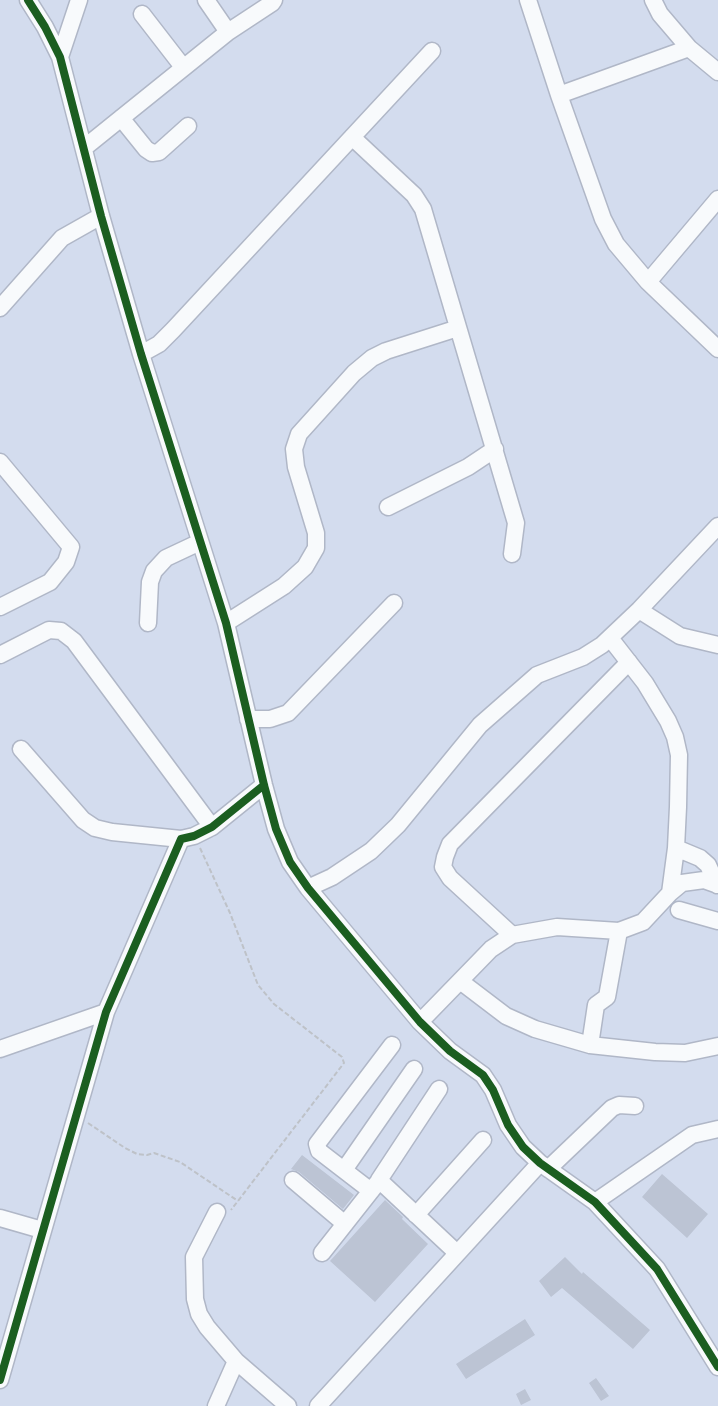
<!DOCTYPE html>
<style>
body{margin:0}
canvas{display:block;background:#d3dcee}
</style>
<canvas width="718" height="1406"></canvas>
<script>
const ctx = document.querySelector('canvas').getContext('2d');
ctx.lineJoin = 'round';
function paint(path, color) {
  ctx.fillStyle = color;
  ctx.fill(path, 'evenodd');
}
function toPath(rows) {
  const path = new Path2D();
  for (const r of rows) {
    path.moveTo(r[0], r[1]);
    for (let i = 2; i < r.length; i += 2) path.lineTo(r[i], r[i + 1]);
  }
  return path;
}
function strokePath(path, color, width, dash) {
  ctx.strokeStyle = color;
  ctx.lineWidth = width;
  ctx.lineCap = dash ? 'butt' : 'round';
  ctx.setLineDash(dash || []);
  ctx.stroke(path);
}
const building = toPath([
 [302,1155,354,1195,343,1209,299,1172,291,1169],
 [662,1174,708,1214,687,1238,642,1197],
 [385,1200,403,1217,402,1219,428,1244,375,1302,330,1261],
 [565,1257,582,1274,583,1272,650,1330,633,1349,562,1288,551,1297,539,1281],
 [525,1319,535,1335,466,1379,456,1364],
 [596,1378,609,1396,601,1401,589,1383],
 [525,1389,531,1400,521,1405,516,1394]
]);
const path = toPath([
 [200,848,230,913,258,985,274,1004,342,1057,344,1063,231,1210],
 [88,1123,125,1148,137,1154,147,1155,154,1153,180,1162,238,1201]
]);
const minor = toPath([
 [28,0,45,27,60,57,101,216,141,354,226,623,264,785,276,829,290,862,308,888,420,1022,450,1051,483,1075,493,1090,508,1125,523,1147,540,1163,595,1202,657,1269,718,1367],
 [206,0,228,32],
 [528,0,559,95,603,219,616,244,648,282,718,349],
 [653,0,660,14,689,48,718,72],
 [142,14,183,67],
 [60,57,79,0],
 [559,95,689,48],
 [121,118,146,149,152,153,159,152,188,126],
 [352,137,414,195,423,209,516,523,512,554],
 [84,148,228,32,272,3,274,0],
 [648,282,718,199],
 [0,308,62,238,101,216],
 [141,354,159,344,173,330,432,51],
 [0,462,71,547,66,562,50,582,0,607],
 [388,507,468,467,495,449],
 [639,610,680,636,718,645],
 [148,623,150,582,154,571,166,558,200,542],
 [226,623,284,586,305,567,316,548,316,533,296,467,294,449,299,434,354,373,372,358,386,351,458,328],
 [610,638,645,683,668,721,675,737,679,755,678,807,676,848,670,893],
 [0,655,49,630,61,631,74,641,212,827],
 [248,719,270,719,288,713,394,603],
 [21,749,83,820,95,828,112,832,181,839],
 [676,848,700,858,708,865,717,885],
 [308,888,332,877,371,851,398,825,480,725,537,675,583,657,602,645,639,610,718,526],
 [679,910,718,921],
 [512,935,450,878,443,867,445,857,450,844,629,662],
 [460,981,506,1016,535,1029,590,1045,655,1052,685,1053,718,1046],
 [420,1022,491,949,512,935,557,927,619,931,643,922,670,893,682,883,704,880,718,885],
 [590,1045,596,1005,607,997,619,931],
 [0,1049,106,1012],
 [439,1089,379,1180,457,1253],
 [548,1169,612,1108,619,1105,635,1106],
 [344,1170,414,1069],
 [293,1180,345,1224],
 [371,1191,319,1151,317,1144,392,1045],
 [595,1202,692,1135,718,1129],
 [217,1212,194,1257,195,1299,199,1314,207,1327,236,1361,288,1406],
 [416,1215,483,1140],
 [0,1218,42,1230],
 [322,1253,378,1182],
 [0,1380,106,1012,181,839,194,836,212,827,264,785],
 [216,1406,236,1361],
 [318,1406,540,1163]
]);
const cycleway = toPath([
 [28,0,45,27,60,57,101,216,141,354,226,623,264,785,276,829,290,862,308,888,420,1022,450,1051,483,1075,493,1090,508,1125,523,1147,540,1163,595,1202,657,1269,718,1367],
 [0,1380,106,1012,181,839,194,836,212,827,264,785]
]);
paint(building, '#bcc4d4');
strokePath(minor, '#b0b7c7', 19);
strokePath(path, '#bec2c8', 2, [5, 2.5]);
strokePath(minor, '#f8fafc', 16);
strokePath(cycleway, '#1b5e20', 8);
</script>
